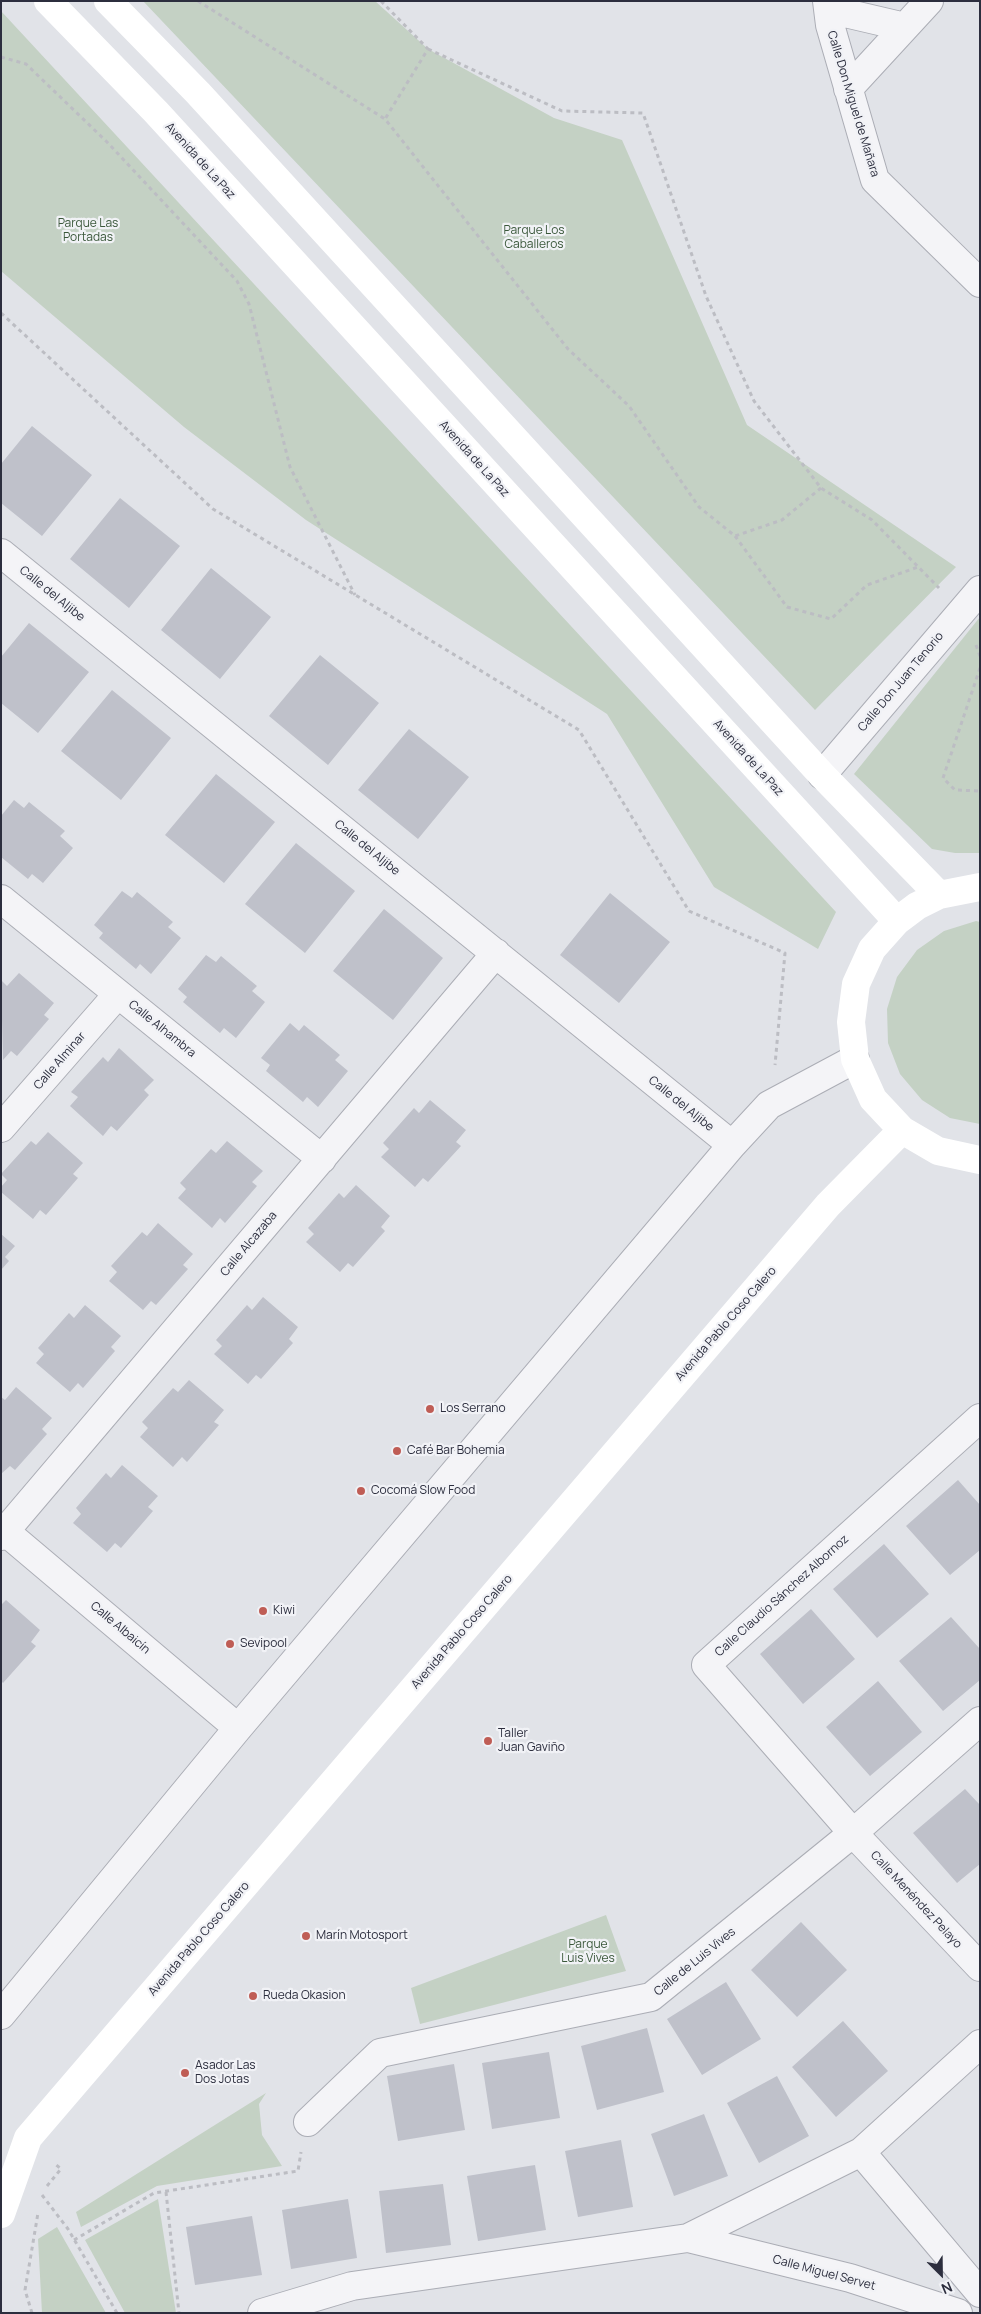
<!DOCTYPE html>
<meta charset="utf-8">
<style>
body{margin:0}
#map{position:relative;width:981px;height:2314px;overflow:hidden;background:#e1e3e8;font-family:Manrope,sans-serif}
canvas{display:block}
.frame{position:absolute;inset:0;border:2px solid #2c2e3e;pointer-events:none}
.north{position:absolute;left:916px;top:2249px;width:50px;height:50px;-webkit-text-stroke:4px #f1f2f6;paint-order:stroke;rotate:157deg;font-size:14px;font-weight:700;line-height:20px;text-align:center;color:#2c2e3e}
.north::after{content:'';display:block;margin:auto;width:18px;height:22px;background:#2c2e3e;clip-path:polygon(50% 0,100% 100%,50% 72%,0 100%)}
</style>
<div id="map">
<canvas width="981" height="2314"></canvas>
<div class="frame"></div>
<div class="north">N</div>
</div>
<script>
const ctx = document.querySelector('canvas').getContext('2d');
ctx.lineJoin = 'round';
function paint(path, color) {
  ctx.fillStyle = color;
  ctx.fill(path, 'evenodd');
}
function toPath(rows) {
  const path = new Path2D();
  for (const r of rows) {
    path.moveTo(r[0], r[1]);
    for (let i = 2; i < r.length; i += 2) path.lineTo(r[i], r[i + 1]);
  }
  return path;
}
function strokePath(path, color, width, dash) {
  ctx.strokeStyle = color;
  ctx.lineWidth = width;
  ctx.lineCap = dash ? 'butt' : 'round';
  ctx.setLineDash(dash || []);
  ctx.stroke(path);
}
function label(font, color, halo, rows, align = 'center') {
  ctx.font = font + ' Manrope,sans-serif';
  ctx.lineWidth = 4.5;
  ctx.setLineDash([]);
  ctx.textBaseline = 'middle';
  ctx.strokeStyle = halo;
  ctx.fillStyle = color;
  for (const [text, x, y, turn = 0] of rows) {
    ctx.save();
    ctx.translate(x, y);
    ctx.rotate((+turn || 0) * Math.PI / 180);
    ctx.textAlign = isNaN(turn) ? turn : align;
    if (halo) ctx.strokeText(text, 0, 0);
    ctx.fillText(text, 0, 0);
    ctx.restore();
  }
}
const green = toPath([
 [143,1,375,1,428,49,554,118,622,140,747,425,956,567,815,710],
 [1,11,836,912,818,949,714,887,607,714,306,520,184,427,1,271],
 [980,617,980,853,955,853,932,849,854,774],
 [976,921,980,922,980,1124,950,1118,922,1100,900,1074,888,1043,887,1009,897,977,917,950,944,931],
 [606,1915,626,1971,420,2024,411,1988],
 [266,2093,259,2104,262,2135,282,2166,157,2186,81,2227,76,2212],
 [158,2199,176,2313,125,2313,85,2240],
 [57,2227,106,2313,42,2313,38,2239]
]);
const building = toPath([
 [32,426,92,475,42,536,1,503,1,464],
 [120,498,180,546,129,608,70,559],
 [211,568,271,617,220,679,161,630],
 [29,623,89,672,38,733,1,703,1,657],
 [320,655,379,703,328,765,269,716],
 [112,690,171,738,121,800,61,751],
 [409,729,469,777,418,839,358,790],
 [216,774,275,822,224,883,165,835],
 [14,800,24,808,29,802,65,831,60,836,73,848,43,883,32,874,28,879,1,857,1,816],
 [296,843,355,891,305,953,245,904],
 [122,891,132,898,137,892,173,922,168,927,181,938,151,974,140,964,136,969,99,938,103,933,94,925],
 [610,893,670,942,619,1003,560,955],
 [384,909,443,958,393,1020,333,971],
 [206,955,216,962,221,956,257,986,252,991,265,1002,236,1038,224,1028,220,1033,183,1002,187,997,178,989],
 [19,973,54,1003,44,1015,49,1019,17,1056,11,1051,3,1060,1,980,7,986],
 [290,1023,299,1031,304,1025,340,1055,335,1060,348,1071,318,1107,307,1097,303,1102,266,1071,270,1065,261,1058],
 [119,1048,154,1080,144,1090,149,1095,117,1131,111,1126,103,1136,70,1106,78,1097,71,1092,103,1057,108,1062],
 [430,1100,466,1130,456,1142,461,1146,428,1182,423,1178,415,1187,381,1157,389,1149,383,1143,414,1108,419,1113],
 [48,1132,83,1163,73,1174,78,1178,46,1215,40,1210,33,1219,1,1192,1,1187,7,1180,1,1174,31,1141,36,1145],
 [227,1141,263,1171,252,1182,257,1186,225,1223,220,1218,212,1228,178,1198,186,1189,180,1183,211,1149,216,1153],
 [356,1185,390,1216,381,1227,385,1231,353,1267,348,1263,340,1272,306,1242,314,1234,308,1228,339,1193,344,1198],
 [158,1223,193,1254,183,1265,188,1269,156,1305,151,1301,143,1310,109,1281,117,1272,111,1266,142,1232,147,1236],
 [1,1234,15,1246,5,1257,9,1261,1,1270],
 [263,1297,298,1327,289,1339,293,1343,261,1379,256,1375,248,1384,214,1354,222,1346,216,1340,247,1305,252,1310],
 [85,1305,121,1336,111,1347,115,1351,83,1388,78,1383,70,1392,36,1363,44,1354,38,1348,69,1313,74,1318],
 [189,1380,224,1410,214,1422,219,1425,187,1462,182,1457,173,1467,140,1437,148,1428,142,1422,173,1388,178,1392],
 [16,1387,52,1418,42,1429,47,1434,15,1470,10,1466,1,1474,1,1397,5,1400],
 [122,1465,158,1496,148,1507,153,1511,121,1548,115,1543,107,1552,73,1523,81,1514,76,1508,106,1473,111,1478],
 [958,1480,980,1505,980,1550,950,1575,906,1526],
 [884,1544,929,1594,877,1638,833,1589],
 [6,1600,40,1630,31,1642,36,1646,3,1683,1,1681,1,1605],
 [811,1609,855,1659,803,1704,760,1654],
 [951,1617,980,1649,980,1680,943,1711,899,1661],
 [878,1681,922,1732,870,1776,826,1727],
 [965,1789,980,1805,980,1864,957,1883,913,1833],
 [801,1922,847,1970,797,2017,751,1970],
 [726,1982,761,2039,702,2075,667,2019],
 [843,2021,888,2071,836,2117,792,2067],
 [647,2028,664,2092,597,2110,581,2046],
 [549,2052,560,2118,492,2129,482,2063],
 [454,2064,465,2130,398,2141,387,2076],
 [777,2076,809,2136,759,2163,727,2103],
 [704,2114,728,2176,674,2196,651,2134],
 [621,2140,633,2207,578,2217,565,2151],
 [535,2165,546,2230,478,2241,467,2176],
 [443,2184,451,2245,386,2253,379,2191],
 [348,2199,357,2258,291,2269,282,2210],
 [252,2216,262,2275,195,2285,186,2227]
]);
const path = toPath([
 [198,1,385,119,568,349,629,406,699,507,735,536,782,520,821,488],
 [381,1,428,49,385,119],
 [428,49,562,111,643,113,706,296,754,401,821,488,872,520,939,588],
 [1,57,26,64,107,142,237,281,249,304,290,467,355,595],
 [1,313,213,509,579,730,689,911,785,953,775,1065],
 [735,536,787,607,831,619,867,585,918,567],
 [976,645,980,656],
 [980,668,943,778,955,790,980,791],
 [47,2186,61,2169,54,2163],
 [166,2192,179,2313],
 [42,2195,68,2229,117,2313],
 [74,2240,154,2193,298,2171,301,2152],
 [32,2313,25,2290,38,2213]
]);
const street = toPath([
 [827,1,830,25,875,180,980,283],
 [828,9,905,27],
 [848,89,929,1],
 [1,553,732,1145],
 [822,775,980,590],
 [1,899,322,1159],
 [1,1128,118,994],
 [980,1418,706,1665,853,1833,980,1967],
 [1,1528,238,1728],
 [1,1536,496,953],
 [1,2015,238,1728,732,1145,769,1105,855,1059],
 [308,2122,380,2053,651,1997,853,1833,980,1721],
 [861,2152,980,2293],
 [688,2238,850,2278,958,2313],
 [262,2313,352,2286,688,2238,861,2152,980,2044]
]);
const secondary = toPath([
 [48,1,156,112,897,921],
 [108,1,198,93,822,775,939,895],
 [980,887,939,895,917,906,897,921,872,949,856,984,851,1022,855,1059,873,1099,902,1130,938,1151,980,1160],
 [1,2214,28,2138,828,1205,902,1130]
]);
const markers = [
 [430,1409,5,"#bf5d55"],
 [397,1451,5,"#bf5d55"],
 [361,1491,5,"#bf5d55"],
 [263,1611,5,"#bf5d55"],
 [230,1644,5,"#bf5d55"],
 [488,1741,5,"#bf5d55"],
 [306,1936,5,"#bf5d55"],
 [253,1996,5,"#bf5d55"],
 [185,2073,5,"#bf5d55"]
];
const streetNames = [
 ["Calle Don Miguel de Mañara",853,104,73],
 ["Avenida de La Paz",200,161,48],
 ["Avenida de La Paz",474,459,48],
 ["Calle del Aljibe",52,594,39],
 ["Calle Don Juan Tenorio",901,682,-50],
 ["Avenida de La Paz",748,758,48],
 ["Calle del Aljibe",367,848,39],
 ["Calle Alhambra",162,1029,39],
 ["Calle Alminar",60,1061,-49],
 ["Calle del Aljibe",681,1104,39],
 ["Calle Alcazaba",249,1244,-50],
 ["Avenida Pablo Coso Calero",726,1324,-49],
 ["Calle Claudio Sánchez Albornoz",782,1596,-42],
 ["Calle Albaicín",120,1628,40],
 ["Avenida Pablo Coso Calero",462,1632,-49],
 ["Calle Menéndez Pelayo",916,1900,47],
 ["Avenida Pablo Coso Calero",199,1939,-49],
 ["Calle de Luis Vives",695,1962,-39],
 ["Calle Miguel Servet",824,2273,15]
];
const parkNames = [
 ["Parque Las",88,224],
 ["Portadas",88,238],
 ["Parque Los",534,231],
 ["Caballeros",534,245],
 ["Parque",588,1945],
 ["Luis Vives",588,1959]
];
const poiNames = [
 ["Los Serrano",440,1409],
 ["Café Bar Bohemia",407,1451],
 ["Cocomá Slow Food",371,1491],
 ["Kiwi",273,1611],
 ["Sevipool",240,1644],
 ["Taller",498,1734],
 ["Juan Gaviño",498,1748],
 ["Marín Motosport",316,1936],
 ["Rueda Okasion",263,1996],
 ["Asador Las",195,2066],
 ["Dos Jotas",195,2080]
];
paint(green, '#c4d1c4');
paint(building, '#bfc1ca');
strokePath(street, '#abadb5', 30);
strokePath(path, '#bcbdc3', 3, [4, 4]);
strokePath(street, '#f4f4f7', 28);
strokePath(secondary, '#fff', 28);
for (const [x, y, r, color] of markers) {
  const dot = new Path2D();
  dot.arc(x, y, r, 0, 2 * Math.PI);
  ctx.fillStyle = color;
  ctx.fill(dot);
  strokePath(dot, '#f1f2f6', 2);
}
label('12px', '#2c2e3e', '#f1f2f6', streetNames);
label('12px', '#3b583b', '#f1f2f6', parkNames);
label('12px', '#2c2e3e', '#f1f2f6', poiNames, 'left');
</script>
